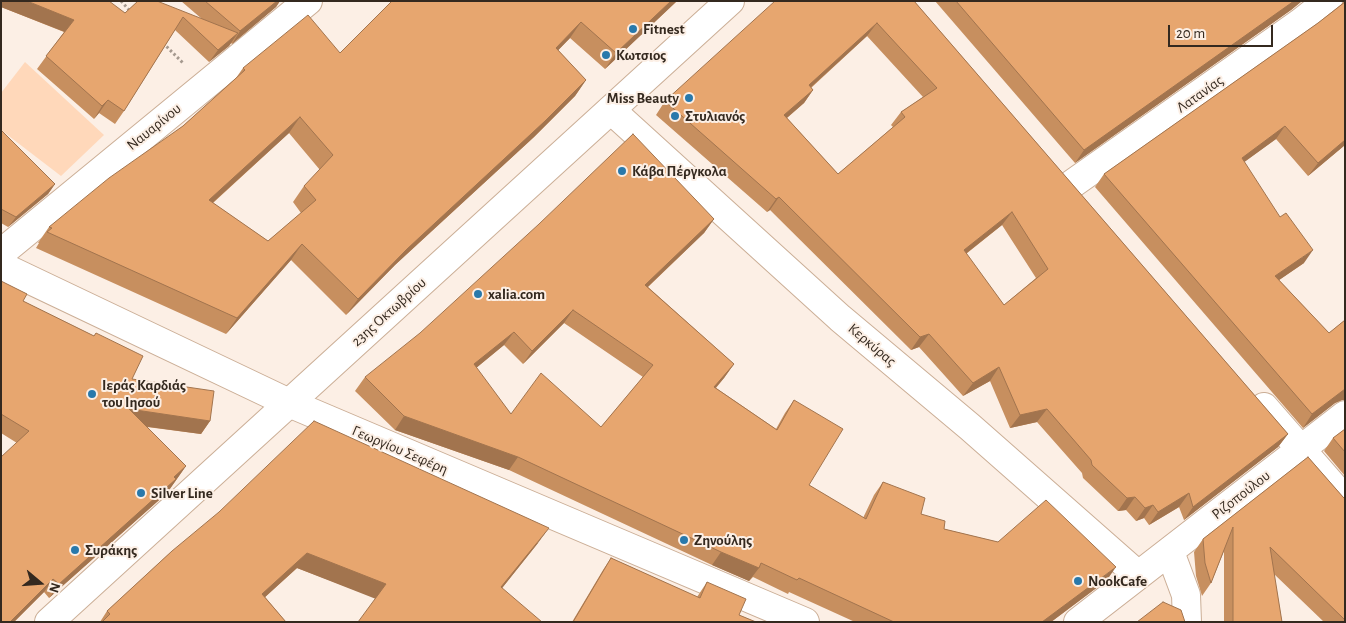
<!DOCTYPE html>
<meta charset="utf-8">
<style>
body{margin:0}
#map{position:relative;width:1346px;height:623px;overflow:hidden;background:#fcefe5;font-family:"Alegreya Sans",sans-serif}
canvas{display:block}
.frame{position:absolute;inset:0;border:2px solid #34291f;pointer-events:none}
.north{position:absolute;left:15px;top:558px;width:50px;height:50px;-webkit-text-stroke:4px #fcefe5;paint-order:stroke;rotate:108deg;font-size:14px;font-weight:700;line-height:20px;text-align:center;color:#34291f}
.north::after{content:'';display:block;margin:auto;width:18px;height:22px;background:#34291f;clip-path:polygon(50% 0,100% 100%,50% 72%,0 100%)}
.scale{position:absolute;left:1168px;top:25px;width:105px;height:22px;box-sizing:border-box;border:2px solid #34291f;border-top:0;padding-left:6px;font-size:15px;line-height:18px;white-space:nowrap;color:#34291f;-webkit-text-stroke:4px #fcefe5;paint-order:stroke}
</style>
<div id="map">
<canvas width="1346" height="623"></canvas>
<div class="frame"></div>
<div class="north">N</div>
<div class="scale">20 m</div>
</div>
<script>
const ctx = document.querySelector('canvas').getContext('2d');
ctx.lineJoin = 'round';
function paint(path, color) {
  ctx.fillStyle = color;
  ctx.fill(path, 'evenodd');
}
function toPath(rows) {
  const path = new Path2D();
  for (const r of rows) {
    path.moveTo(r[0], r[1]);
    for (let i = 2; i < r.length; i += 2) path.lineTo(r[i], r[i + 1]);
  }
  return path;
}
function strokePath(path, color, width, dash) {
  ctx.strokeStyle = color;
  ctx.lineWidth = width;
  ctx.lineCap = dash ? 'butt' : 'round';
  ctx.setLineDash(dash || []);
  ctx.stroke(path);
}
function label(font, color, halo, rows, align = 'center') {
  ctx.font = font + ' "Alegreya Sans",sans-serif';
  ctx.lineWidth = 4;
  ctx.setLineDash([]);
  ctx.textBaseline = 'middle';
  ctx.strokeStyle = halo;
  ctx.fillStyle = color;
  for (const [text, x, y, turn = 0] of rows) {
    ctx.save();
    ctx.translate(x, y);
    ctx.rotate((+turn || 0) * Math.PI / 180);
    ctx.textAlign = isNaN(turn) ? turn : align;
    if (halo) ctx.strokeText(text, 0, 0);
    ctx.fillText(text, 0, 0);
    ctx.restore();
  }
}
const green = toPath([
 [25,62,104,135,61,176,1,130,1,93]
]);
const path = toPath([
 [121,1,130,11],
 [163,43,184,64]
]);
const minor = toPath([
 [611,110,840,318,970,427,1138,575],
 [1072,184,1300,23,1328,1],
 [1,253,308,1],
 [1,266,289,403,805,622],
 [1264,407,1345,500],
 [1170,552,1186,595,1187,622],
 [1078,622,1345,415]
]);
const major = toPath([
 [49,622,730,1]
]);
const wall = toPath([
 [1,1,125,13,138,1,202,19,181,1,280,1,276,7,232,44,231,43,229,46,209,62,175,30,124,111,115,124,99,113,94,119,37,69,64,32,1,7],
 [392,1,677,1,605,69,570,38,558,50,586,80,575,96,534,137,395,265,346,315,291,260,226,334,36,248,39,243,38,243,49,227,183,126,236,78,243,68,340,53],
 [289,133,320,170,304,186,293,202,301,213,268,241,213,203],
 [914,1,1288,434,1278,447,1184,520,1179,507,1149,525,1144,518,1136,521,1126,510,1118,511,1083,478,1082,473,1037,422,1010,428,990,381,963,396,919,347,911,350,770,210,767,212,656,115,665,101],
 [867,36,923,97,901,112,891,125,893,127,838,174,787,118,804,103,813,90,811,88],
 [1002,225,1036,278,1004,305,966,254],
 [935,1,1302,1,1291,10,1075,163],
 [1343,1,1345,1,1345,145,1308,176,1276,139,1244,162,1304,263,1279,280,1329,333,1345,320,1345,400,1342,400,1335,403,1303,428,1095,187,1104,174,1318,23,1343,3],
 [1,130,55,184,48,194,8,227,1,223],
 [714,219,704,233,648,287,734,364,724,378,716,388,776,429,785,413,794,400,809,485,863,518,874,495,883,482,921,514,944,529,998,542,1107,580,1051,622,855,622,789,592,788,594,753,577,749,581,712,565,509,470,395,430,355,391,365,377],
 [564,323,643,377,601,427,511,414,476,368,504,345,523,364],
 [1,281,23,301,94,336,96,333,132,379,210,421,201,434,147,427,186,466,167,493,49,598,44,592,14,622,1,622,17,443,1,433],
 [1345,429,1345,476,1324,451,1333,438],
 [1308,457,1343,497,1345,499,1345,622,1324,622,1274,574,1282,622,1224,622,1224,551,1211,583,1202,596,1196,576,1194,552,1203,539],
 [538,543,502,588,376,598,297,568,265,597,286,622,100,622,107,611,172,551],
 [611,558,697,597,707,582,739,615,756,622,572,622,603,570]
]);
const shadedWall = toPath([
 [1,1,27,1,74,20,65,32,1,7],
 [277,1,280,1,276,7,232,44,240,31],
 [671,1,677,1,605,69,616,53],
 [1294,1,1302,1,1291,10,1075,163,1084,150],
 [581,22,570,38,545,64,556,48],
 [877,23,867,36,799,98,809,85],
 [238,33,229,46,209,62,218,50],
 [586,80,575,96,534,137,395,265,346,315,358,299,407,249],
 [813,90,804,103,775,128,784,115],
 [108,100,99,113,94,119,102,106],
 [300,117,289,133,198,216,209,200],
 [1285,126,1276,139,1232,171,1242,158],
 [1345,140,1345,145,1308,176,1318,163],
 [55,184,48,194,8,227,16,217],
 [779,197,770,210,767,212,776,199],
 [1012,212,1002,225,954,263,964,250],
 [714,219,704,233,636,298,645,285],
 [302,244,291,260,226,334,237,318],
 [1313,250,1304,263,1266,289,1275,276],
 [573,310,564,323,523,364,532,351],
 [514,332,504,345,464,378,474,364],
 [929,334,919,347,911,350,920,337],
 [734,364,724,378,705,400,714,387],
 [999,367,990,381,963,396,973,383],
 [1345,389,1345,400,1342,400,1335,403,1303,428,1312,414],
 [129,409,210,421,201,434,120,423],
 [1047,409,1037,422,1010,428,1020,415],
 [404,416,518,457,509,470,395,430],
 [1288,434,1278,447,1184,520,1193,507],
 [186,466,167,493,49,598,59,584],
 [1189,493,1179,507,1149,525,1158,512],
 [1135,497,1126,510,1118,511,1127,498],
 [1153,505,1144,518,1136,521,1145,508],
 [549,528,538,543,491,602,501,587],
 [721,552,759,568,749,581,712,565],
 [307,553,386,584,376,599,297,568,252,609,262,594],
 [1116,567,1107,580,1051,622,1042,622],
 [53,579,44,592,14,622,10,622]
]);
const building = toPath([
 [27,1,109,1,125,13,138,1,157,1,238,33,218,50,183,17,124,111,108,100,102,106,46,56,74,20,27,1],
 [205,1,277,1,240,31,205,1],
 [392,1,671,1,616,53,581,22,556,48,586,80,545,121,407,249,358,299,302,244,237,318,47,232,52,228,49,227,109,178,183,126,245,70,243,68,308,15,340,53,392,1],
 [300,117,333,155,304,186,316,200,268,241,209,200,300,117],
 [775,1,914,1,1288,434,1193,507,1189,493,1158,512,1153,505,1145,508,1135,497,1127,498,1092,465,1091,460,1047,409,1020,415,999,367,973,383,929,334,920,337,779,197,776,199,665,101,775,1],
 [877,23,937,88,901,112,905,117,838,174,784,115,813,90,809,85,877,23],
 [1012,212,1048,269,1004,305,964,250,1012,212],
 [956,1,1294,1,1084,150,956,1],
 [1345,2,1345,140,1318,163,1285,126,1242,158,1280,217,1286,213,1313,250,1275,276,1329,333,1345,320,1345,389,1312,414,1104,174,1318,23,1345,2],
 [1,130,55,184,16,217,1,209,1,130],
 [633,134,714,219,645,285,734,364,714,387,777,430,794,400,843,429,809,485,866,519,883,482,925,498,921,514,945,521,944,529,998,542,1046,500,1116,567,1042,622,894,622,799,578,797,580,761,563,759,568,721,552,518,457,404,416,365,377,420,333,539,224,633,134],
 [573,310,653,365,601,427,541,373,511,414,474,364,514,332,532,351,573,310],
 [1,281,27,294,23,301,94,336,96,333,143,356,132,379,214,391,210,421,129,409,186,466,174,477,176,479,59,584,53,579,10,622,1,622,1,457,29,431,1,414,1,281],
 [314,421,549,528,501,587,542,622,358,622,386,584,307,553,262,594,286,622,102,622,110,614,107,611,172,551,219,512,314,421],
 [1345,429,1345,452,1333,438,1345,429],
 [1308,457,1343,497,1345,499,1345,620,1270,547,1282,622,1233,622,1233,527,1211,583,1205,563,1203,539,1308,457],
 [611,558,700,598,707,582,746,599,739,615,756,622,573,622,611,558],
 [1163,602,1181,610,1185,622,1137,622,1163,602]
]);
const markers = [
 [633,29,5,"#2979ab"],
 [606,55,5,"#2979ab"],
 [689,98,5,"#2979ab"],
 [675,116,5,"#2979ab"],
 [622,171,5,"#2979ab"],
 [478,294,5,"#2979ab"],
 [92,394,5,"#2979ab"],
 [141,493,5,"#2979ab"],
 [684,540,5,"#2979ab"],
 [75,550,5,"#2979ab"],
 [1078,581,5,"#2979ab"]
];
const poiNames = [
 ["Fitnest",643,29],
 ["Κωτσιος",616,55],
 ["Miss Beauty",679,98,"right"],
 ["Στυλιανός",685,116],
 ["Κάβα Πέργκολα",632,171],
 ["xalia.com",488,294],
 ["Ιεράς Καρδιάς",102,385],
 ["του Ιησού",102,402],
 ["Silver Line",151,493],
 ["Ζηνούλης",694,540],
 ["Συράκης",85,550],
 ["NookCafe",1088,581]
];
const streetNames = [
 ["Λατανίας",1200,94,-35],
 ["Ναυαρίνου",154,127,-39],
 ["23ης Οκτωβρίου",389,312,-42],
 ["Κερκύρας",872,345,40],
 ["Γεωργίου Σεφέρη",400,450,23],
 ["Ριζοπούλου",1241,495,-38]
];
paint(green, '#ffd8ba');
strokePath(minor, '#cbae96', 30);
strokePath(major, '#cbae96', 30);
strokePath(path, '#a5998f', 3, [2.5, 2.5]);
strokePath(minor, '#fff', 28);
strokePath(major, '#fff', 28);
paint(wall, '#c78f5f');
paint(shadedWall, '#a2744e');
paint(building, '#e7a66f');
strokePath(building, '#a2744e', 1);
for (const [x, y, r, color] of markers) {
  const dot = new Path2D();
  dot.arc(x, y, r, 0, 2 * Math.PI);
  ctx.fillStyle = color;
  ctx.fill(dot);
  strokePath(dot, '#fcefe5', 2);
}
label('bold 15px', '#34291f', '#fcefe5', poiNames, 'left');
label('15px', '#34291f', '#fcefe5', streetNames);
</script>
